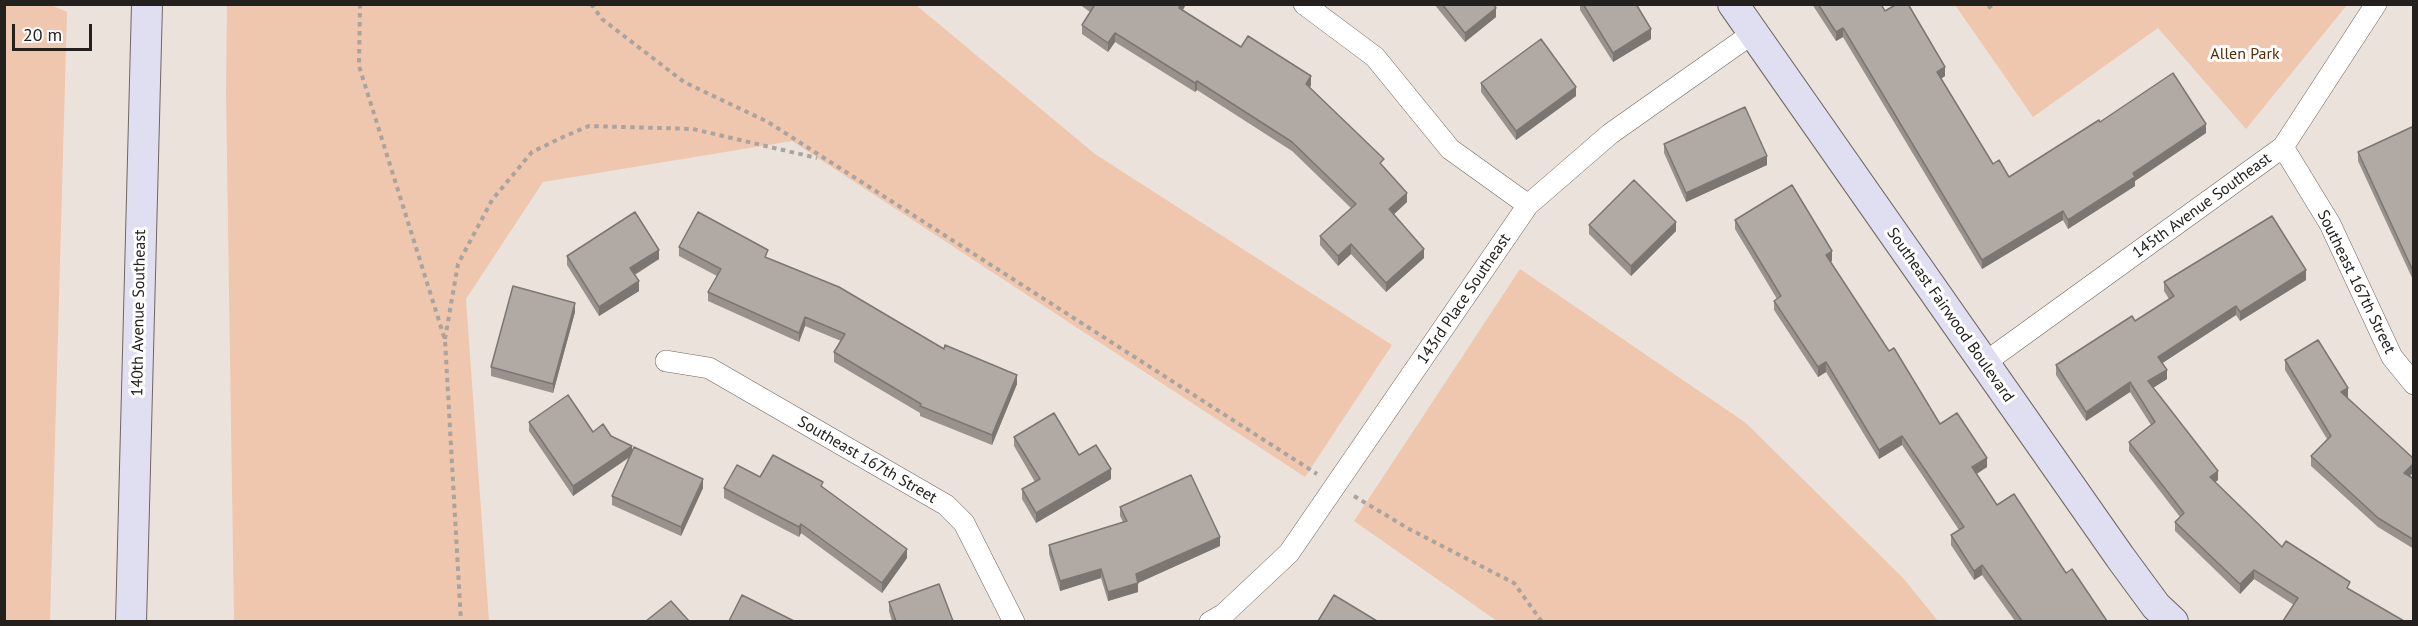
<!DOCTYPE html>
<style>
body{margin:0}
#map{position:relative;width:2418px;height:626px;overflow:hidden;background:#ebe2dc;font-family:"PT Sans",sans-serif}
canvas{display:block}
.frame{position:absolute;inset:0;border:6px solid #23201e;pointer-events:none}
.scale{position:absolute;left:12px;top:24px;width:80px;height:27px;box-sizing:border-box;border:3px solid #23201e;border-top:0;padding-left:8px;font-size:18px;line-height:21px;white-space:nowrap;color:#23201e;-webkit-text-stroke:4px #fff;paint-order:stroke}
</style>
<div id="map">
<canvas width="2418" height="626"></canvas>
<div class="frame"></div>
<div class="scale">20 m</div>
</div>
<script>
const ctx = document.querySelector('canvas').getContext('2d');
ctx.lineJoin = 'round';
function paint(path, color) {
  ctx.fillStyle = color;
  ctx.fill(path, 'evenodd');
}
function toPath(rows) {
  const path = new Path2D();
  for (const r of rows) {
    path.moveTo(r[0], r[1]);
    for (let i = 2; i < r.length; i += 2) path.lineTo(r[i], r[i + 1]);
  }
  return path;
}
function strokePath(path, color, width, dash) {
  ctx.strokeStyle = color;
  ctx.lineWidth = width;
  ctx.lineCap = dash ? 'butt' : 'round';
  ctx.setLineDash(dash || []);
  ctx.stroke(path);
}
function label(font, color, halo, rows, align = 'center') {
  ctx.font = font + ' "PT Sans",sans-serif';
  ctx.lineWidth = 6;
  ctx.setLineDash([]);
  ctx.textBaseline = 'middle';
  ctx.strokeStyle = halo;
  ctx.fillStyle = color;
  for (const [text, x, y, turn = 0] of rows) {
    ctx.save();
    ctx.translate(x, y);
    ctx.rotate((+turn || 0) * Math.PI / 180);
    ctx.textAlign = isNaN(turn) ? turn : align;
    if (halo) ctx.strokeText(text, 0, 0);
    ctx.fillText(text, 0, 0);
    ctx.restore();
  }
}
const green = toPath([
 [4,5,51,5,67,12,50,621,5,621],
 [227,5,916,5,1095,154,1392,345,1305,477,792,141,543,182,466,299,489,621,234,621,226,92],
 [1955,5,2347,5,2246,129,2158,28,2033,117],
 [1520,269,1746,423,1904,579,1938,621,1497,621,1354,521]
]);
const path = toPath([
 [360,4,359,66,445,340,461,622],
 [591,4,602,19,684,82,768,122,1317,474],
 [1988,8,1994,4],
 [445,339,458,264,492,200,532,152,563,137,589,126,693,129,817,158],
 [1354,496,1409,529,1514,583,1542,622]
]);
const street = toPath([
 [1304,4,1375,57,1450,149,1528,205],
 [2283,147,2330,224,2392,357,2414,384],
 [666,361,709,368,946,505,964,523,1014,622],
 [1983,364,2283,147,2376,4],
 [1210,622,1224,614,1289,553,1528,205,1610,134,1753,33]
]);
const secondary = toPath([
 [1733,4,2120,557,2156,606,2173,622],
 [131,622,147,4]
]);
const wall = toPath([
 [1079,4,1186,4,1183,10,1241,47,1311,85,1310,88,1384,167,1407,202,1394,214,1424,258,1386,292,1351,254,1338,266,1320,245,1320,236,1351,208,1292,151,1197,90,1195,92,1115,42,1108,52,1082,34,1082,25,1090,12],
 [1434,4,1493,4,1496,17,1465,42],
 [1580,4,1636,4,1651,39,1613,62,1580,10],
 [1812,4,1881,4,1885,11,1945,76,1941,79,1993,164,2009,177,2100,122,2206,133,2135,181,2135,186,2068,229,2063,220,1982,269,1843,37,1836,41],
 [1481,83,1576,96,1516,140,1481,92],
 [2414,126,2414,282,2358,161,2358,152],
 [1664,144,1767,165,1686,202,1664,153],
 [1735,220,1832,261,1830,262,1889,351,1940,424,1987,467,1976,474,1997,505,2066,573,2107,621,2015,621,1982,575,1974,580,1951,545,1951,535,1959,530,1902,445,1879,459,1826,372,1818,377,1774,310,1774,301,1777,299,1735,229],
 [1589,225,1676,231,1631,276,1589,234],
 [679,247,768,258,944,349,1017,384,992,445,920,416,920,413,834,362,834,352,841,341,805,326,799,342,708,301,708,292,717,276,679,256],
 [567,256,659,259,635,275,639,291,599,316,567,265],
 [2306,280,2240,321,2236,315,2162,363,2167,379,2153,388,2218,480,2215,482,2282,547,2350,582,2294,605,2254,579,2240,594,2175,531,2175,522,2180,517,2129,451,2129,442,2151,425,2130,392,2086,421,2056,375,2056,365,2135,321,2169,299,2164,291,2164,282],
 [575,312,553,393,491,376,491,367],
 [2285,360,2348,398,2409,477,2414,479,2414,549,2378,527,2311,466,2311,456,2327,439,2285,370],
 [529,422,593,432,611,436,632,452,703,488,681,536,612,505,612,496,630,457,573,496,529,431],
 [1014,437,1079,455,1111,479,1036,523,1022,499,1022,489,1035,482,1014,446],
 [823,487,907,558,882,593,801,533,799,537,724,498,724,488],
 [1120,507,1220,546,1138,583,1138,592,1108,601,1101,578,1060,591,1049,554,1049,545,1123,522,1120,516],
 [889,602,953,621,892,621,889,611]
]);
const shadedWall = toPath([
 [1180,4,1186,4,1179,17,1179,8],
 [1496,8,1496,17,1465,42,1465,33],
 [1843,28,1843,37,1836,41,1836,32],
 [1651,29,1651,39,1613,62,1613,53],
 [1115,33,1115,42,1108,52,1108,43],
 [1945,67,1945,76,1937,81,1937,72],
 [1311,76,1311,85,1306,94,1306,84],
 [1197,81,1197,90,1195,92,1195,83],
 [1576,87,1576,96,1516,140,1516,131],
 [2206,124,2206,133,2135,181,2135,186,2068,229,2068,220,2133,173],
 [1767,156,1767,165,1686,202,1686,193],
 [1407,193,1407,202,1389,219,1389,209],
 [2063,211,2063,220,1982,269,1982,260],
 [1676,222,1676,231,1631,276,1631,266],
 [1351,244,1351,254,1338,266,1338,256],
 [1424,249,1424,258,1386,292,1386,283],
 [659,250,659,259,630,277,630,268],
 [1832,251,1832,261,1826,264,1826,255],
 [2306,270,2306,280,2240,321,2240,312],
 [639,281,639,291,599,316,599,307],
 [575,303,575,312,553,393,553,384],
 [2236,306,2236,315,2158,366,2158,357],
 [805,317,805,326,799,342,799,333],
 [1826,362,1826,372,1818,377,1818,367],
 [2167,370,2167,379,2148,391,2148,381],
 [1017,375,1017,384,992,445,992,435],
 [2130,382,2130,392,2086,421,2086,412],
 [2348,388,2348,398,2341,402,2341,392],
 [1902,436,1902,445,1879,459,1879,450],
 [632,446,632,455,573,496,573,486],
 [1987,458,1987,467,1972,477,1972,467],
 [2414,463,2414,472,2404,482,2404,473],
 [1111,469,1111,479,1036,523,1036,513],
 [2218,471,2218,480,2210,486,2210,477],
 [703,479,703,488,681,536,681,527],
 [801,524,801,533,799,537,799,527],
 [1220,537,1220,546,1138,583,1138,592,1108,601,1108,592,1136,574],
 [907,549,907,558,882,593,882,583],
 [1982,565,1982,575,1974,580,1974,571],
 [1101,569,1101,578,1060,591,1060,581],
 [2254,570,2254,579,2240,594,2240,584]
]);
const building = toPath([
 [1093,4,1180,4,1179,8,1241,47,1248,36,1311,76,1306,84,1384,159,1380,163,1407,193,1389,209,1424,249,1386,283,1351,244,1338,256,1320,236,1356,204,1292,142,1197,81,1195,83,1115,33,1108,43,1082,25,1094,6,1093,4],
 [1442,4,1493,4,1496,8,1465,33,1442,4],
 [1583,4,1636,4,1651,29,1613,53,1583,4],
 [1818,4,1881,4,1885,11,1897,4,1908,4,1945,67,1937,72,1993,164,1999,160,2009,177,2099,120,2100,122,2173,73,2206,124,2133,173,2135,177,2068,220,2063,211,1982,260,1843,28,1836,32,1818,4],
 [1541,39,1576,87,1516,131,1481,83,1541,39],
 [1745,107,1767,156,1686,193,1664,144,1745,107],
 [2414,126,2414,273,2358,152,2414,126],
 [1634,180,1676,222,1631,266,1589,225,1634,180],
 [1792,185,1832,251,1826,255,1889,351,1894,348,1940,424,1957,413,1987,458,1972,467,1997,505,2014,494,2066,573,2072,569,2107,621,2022,621,1982,565,1974,571,1951,535,1964,527,1902,436,1879,450,1826,362,1818,367,1774,301,1781,296,1735,220,1792,185],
 [635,212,659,250,630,268,639,281,599,307,567,256,635,212],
 [698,212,768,250,765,257,839,287,944,349,945,345,1017,375,992,435,920,406,921,404,834,352,845,334,805,317,799,333,708,292,721,269,679,247,698,212],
 [2272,216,2306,270,2240,312,2236,306,2158,357,2167,370,2148,381,2218,471,2210,477,2282,547,2286,541,2350,582,2347,588,2404,621,2283,621,2298,598,2254,570,2240,584,2175,522,2184,513,2129,442,2155,422,2130,382,2086,412,2056,365,2132,316,2135,321,2174,296,2164,282,2272,216],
 [513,286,575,303,553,384,491,367,513,286],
 [2318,340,2348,388,2341,392,2414,459,2414,463,2404,473,2414,479,2414,540,2378,518,2311,456,2331,436,2285,360,2318,340],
 [568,395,593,432,603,424,611,436,632,446,573,486,529,422,568,395],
 [1054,413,1079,455,1096,445,1111,469,1036,513,1022,489,1040,479,1014,437,1054,413],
 [634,447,703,479,681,527,612,496,634,447],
 [773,455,823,482,821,486,907,549,882,583,801,524,799,527,724,488,737,465,760,477,773,455],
 [1191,475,1220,537,1136,574,1138,583,1108,592,1101,569,1060,581,1049,545,1127,521,1120,507,1191,475],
 [939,584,953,621,896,621,889,602,939,584],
 [742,595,794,621,729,621,742,595],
 [1334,595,1377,621,1318,621,1334,595],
 [671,601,689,621,646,621,671,601]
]);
const parkNames = [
 ["Allen Park",2245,54]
];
const streetNames = [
 ["145th Avenue Southeast",2202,206,-36],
 ["Southeast 167th Street",2356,282,64],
 ["143rd Place Southeast",1464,299,-56],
 ["140th Avenue Southeast",139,313,-89],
 ["Southeast Fairwood Boulevard",1950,315,55],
 ["Southeast 167th Street",867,460,30]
];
paint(green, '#efc7ae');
strokePath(street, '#6e6661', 22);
strokePath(secondary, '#6e6661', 32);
strokePath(path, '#aaa39e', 4, [4.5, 4.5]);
strokePath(street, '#fff', 21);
strokePath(secondary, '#e0dff2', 30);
paint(wall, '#98918c');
paint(shadedWall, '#7c7672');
paint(building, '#b1a9a3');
strokePath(building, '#7c7672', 1.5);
label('16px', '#592a01', '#fff', parkNames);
label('16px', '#23201e', '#fff', streetNames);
</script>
